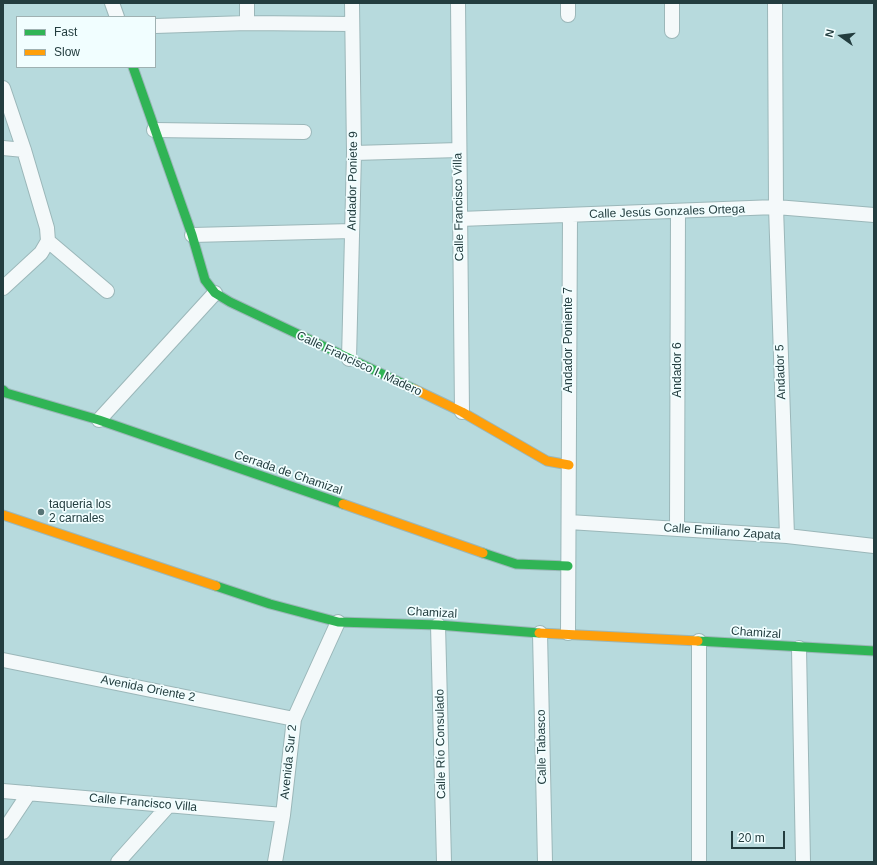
<!DOCTYPE html>
<meta charset="utf-8">
<style>
body{margin:0}
#map{position:relative;width:877px;height:865px;overflow:hidden;background:#b7dadd;font-family:Helvetica,sans-serif}
canvas{display:block}
.frame{position:absolute;inset:0;border:4px solid #233d3f;pointer-events:none}
.legend{position:absolute;left:16px;top:16px;width:140px;height:52px;box-sizing:border-box;background:#f1feff;border:1px solid #9fb1b2;margin:0;padding:5px 7px;list-style:none;font-size:12px;color:#233d3f}
.legend li{display:flex;align-items:center;gap:8px;height:20px}
.legend b{width:20px;border:1px solid #9fb1b2}
.north{position:absolute;left:821px;top:16px;width:40px;height:40px;-webkit-text-stroke:3px #f1feff;paint-order:stroke;rotate:284deg;font-size:11px;font-weight:700;line-height:16px;text-align:center;color:#233d3f}
.north::after{content:'';display:block;margin:auto;width:14px;height:18px;background:#233d3f;clip-path:polygon(50% 0,100% 100%,50% 72%,0 100%)}
.scale{position:absolute;left:731px;top:831px;width:54px;height:18px;box-sizing:border-box;border:2px solid #233d3f;border-top:0;padding-left:5px;font-size:12px;line-height:14px;white-space:nowrap;color:#233d3f;-webkit-text-stroke:3px #f1feff;paint-order:stroke}
</style>
<div id="map">
<canvas width="877" height="865"></canvas>
<div class="frame"></div>
<ul class="legend">
<li><b style="height:5px;background:#30b455"></b>Fast</li>
<li><b style="height:5px;background:#ff9f0a"></b>Slow</li>
</ul>
<div class="north">N</div>
<div class="scale">20 m</div>
</div>
<script>
const ctx = document.querySelector('canvas').getContext('2d');
ctx.lineJoin = 'round';
function toPath(rows) {
  const path = new Path2D();
  for (const r of rows) {
    path.moveTo(r[0], r[1]);
    for (let i = 2; i < r.length; i += 2) path.lineTo(r[i], r[i + 1]);
  }
  return path;
}
function strokePath(path, color, width, dash) {
  ctx.strokeStyle = color;
  ctx.lineWidth = width;
  ctx.lineCap = dash ? 'butt' : 'round';
  ctx.setLineDash(dash || []);
  ctx.stroke(path);
}
function label(font, color, halo, rows, align = 'center') {
  ctx.font = font + ' Helvetica,sans-serif';
  ctx.lineWidth = 3.5;
  ctx.setLineDash([]);
  ctx.textBaseline = 'middle';
  ctx.strokeStyle = halo;
  ctx.fillStyle = color;
  for (const [text, x, y, turn = 0] of rows) {
    ctx.save();
    ctx.translate(x, y);
    ctx.rotate((+turn || 0) * Math.PI / 180);
    ctx.textAlign = isNaN(turn) ? turn : align;
    if (halo) ctx.strokeText(text, 0, 0);
    ctx.fillText(text, 0, 0);
    ctx.restore();
  }
}
const street = toPath([
 [112,3,117,17],
 [458,3,462,412],
 [775,3,776,207,787,536],
 [568,15,568,3],
 [247,23,247,3],
 [155,26,247,23,352,24],
 [672,31,672,3],
 [3,88,24,150,47,228,48,241,41,253,3,288],
 [154,130,304,132],
 [3,148,24,150],
 [354,153,459,150],
 [460,219,776,207,874,215],
 [192,235,352,231],
 [48,241,107,291],
 [349,359,354,153,352,3],
 [99,420,215,293],
 [569,522,787,536,874,546],
 [677,529,678,211],
 [438,625,444,862],
 [540,633,545,862],
 [568,633,570,216],
 [699,641,699,862],
 [799,648,803,862],
 [3,660,294,719],
 [3,791,283,815],
 [3,832,29,793],
 [118,862,169,805],
 [275,862,283,815,294,719,338,622]
]);
const fast = toPath([
 [133,67,192,235,205,280,215,293,230,302,414,389],
 [3,390,6,393,99,420,343,504],
 [483,553,516,564,568,566],
 [216,586,270,604,338,622,438,625,539,633],
 [698,641,874,651]
]);
const slow = toPath([
 [414,389,462,412,547,461,569,465],
 [343,504,483,553],
 [3,515,216,586],
 [539,633,698,641]
]);
const markers = [
 [41,512,4,"#577476"]
];
const streetNames = [
 ["Andador Poniete 9",353,181,-89],
 ["Calle Francisco Villa",459,207,-91],
 ["Calle Jesús Gonzales Ortega",667,212,-2],
 ["Andador Poniente 7",569,340,-90],
 ["Calle Francisco I. Madero",359,364,25],
 ["Andador 6",678,370,-90],
 ["Andador 5",781,372,-92],
 ["Cerrada de Chamizal",288,473,19],
 ["Calle Emiliano Zapata",722,532,4],
 ["Chamizal",432,613,3],
 ["Chamizal",756,633,4],
 ["Avenida Oriente 2",148,689,11],
 ["Calle Río Consulado",441,744,-91],
 ["Calle Tabasco",542,747,-91],
 ["Avenida Sur 2",289,762,-84],
 ["Calle Francisco Villa",143,803,5]
];
const poiNames = [
 ["taqueria los",49,505],
 ["2 carnales",49,519]
];
strokePath(street, '#9bb7b9', 16);
strokePath(fast, '#9bb7b9', 11);
strokePath(slow, '#9bb7b9', 11);
strokePath(street, '#f4f9fa', 14);
strokePath(fast, '#30b455', 9);
strokePath(slow, '#ff9f0a', 9);
for (const [x, y, r, color] of markers) {
  const dot = new Path2D();
  dot.arc(x, y, r, 0, 2 * Math.PI);
  ctx.fillStyle = color;
  ctx.fill(dot);
  strokePath(dot, '#f1feff', 1.5);
}
label('12px', '#233d3f', '#f1feff', streetNames);
label('12px', '#233d3f', '#f1feff', poiNames, 'left');
</script>
